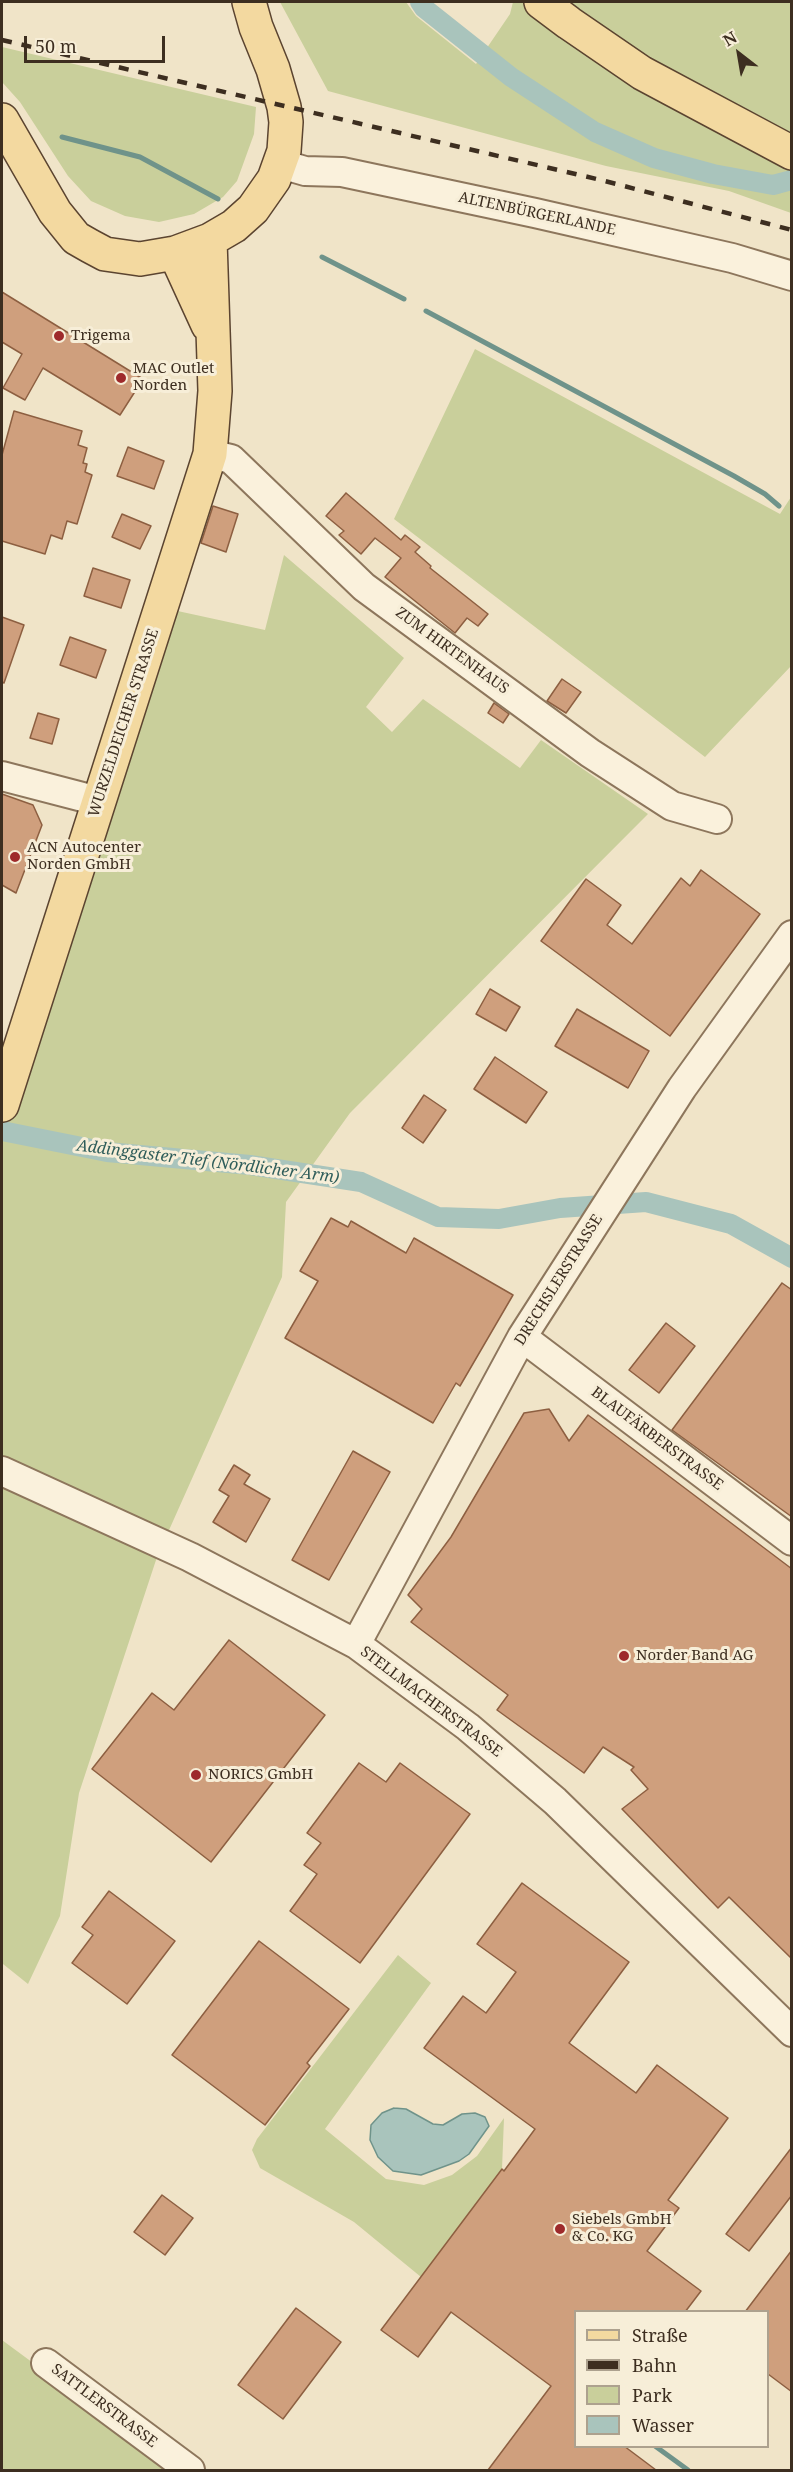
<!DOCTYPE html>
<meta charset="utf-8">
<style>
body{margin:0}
#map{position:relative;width:793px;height:2472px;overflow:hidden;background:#f0e4c8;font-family:"Noto Serif",serif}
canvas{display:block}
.frame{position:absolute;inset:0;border:3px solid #3d2e20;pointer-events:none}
.legend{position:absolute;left:574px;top:2310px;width:195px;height:138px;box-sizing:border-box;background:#f7eed8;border:2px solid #ada18e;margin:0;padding:8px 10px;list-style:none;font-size:18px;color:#3d2e20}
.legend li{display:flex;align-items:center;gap:12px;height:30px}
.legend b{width:30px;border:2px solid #ada18e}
.north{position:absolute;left:709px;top:24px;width:60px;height:60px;-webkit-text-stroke:4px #f7eed8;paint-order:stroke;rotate:329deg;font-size:16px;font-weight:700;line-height:24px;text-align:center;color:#3d2e20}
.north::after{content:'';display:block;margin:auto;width:21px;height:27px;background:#3d2e20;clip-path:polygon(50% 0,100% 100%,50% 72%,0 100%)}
.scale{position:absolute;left:24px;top:36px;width:141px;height:27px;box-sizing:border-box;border:3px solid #3d2e20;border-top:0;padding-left:8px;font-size:18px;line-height:21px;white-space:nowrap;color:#3d2e20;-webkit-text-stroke:4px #f7eed8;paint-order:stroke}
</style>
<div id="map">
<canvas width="793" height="2472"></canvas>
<div class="frame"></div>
<ul class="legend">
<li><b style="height:8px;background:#f3d9a0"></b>Straße</li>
<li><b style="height:8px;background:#3d2e20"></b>Bahn</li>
<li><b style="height:16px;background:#c9cf9b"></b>Park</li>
<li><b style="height:16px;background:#a9c4bc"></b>Wasser</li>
</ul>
<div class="north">N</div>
<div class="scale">50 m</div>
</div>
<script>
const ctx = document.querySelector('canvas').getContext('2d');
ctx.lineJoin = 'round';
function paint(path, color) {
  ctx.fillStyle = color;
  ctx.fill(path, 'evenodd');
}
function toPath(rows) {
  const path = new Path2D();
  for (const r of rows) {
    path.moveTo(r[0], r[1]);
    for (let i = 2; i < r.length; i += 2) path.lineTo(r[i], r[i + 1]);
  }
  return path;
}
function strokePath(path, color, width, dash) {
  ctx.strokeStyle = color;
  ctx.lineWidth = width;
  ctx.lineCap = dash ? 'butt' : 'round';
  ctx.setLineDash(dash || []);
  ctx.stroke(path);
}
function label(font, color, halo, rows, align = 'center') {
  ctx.font = font + ' "Noto Serif",serif';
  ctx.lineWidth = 6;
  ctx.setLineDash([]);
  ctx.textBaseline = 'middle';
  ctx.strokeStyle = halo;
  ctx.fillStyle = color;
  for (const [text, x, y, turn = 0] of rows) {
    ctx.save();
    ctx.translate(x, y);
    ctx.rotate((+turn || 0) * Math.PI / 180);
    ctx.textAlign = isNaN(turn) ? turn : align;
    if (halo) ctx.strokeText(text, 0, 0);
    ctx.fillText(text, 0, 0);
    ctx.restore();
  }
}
const green = toPath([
 [280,2,406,2,416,16,476,64,510,14,513,2,791,2,791,213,729,191,606,166,328,91],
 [2,47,256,107,254,134,237,181,223,197,194,214,159,222,125,216,91,201,68,176,20,102,2,82],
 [475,349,780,514,791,497,791,666,705,757,394,519],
 [284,555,404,658,366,707,392,732,423,699,520,768,541,740,648,814,350,1113,286,1202,282,1277,157,1557,79,1793,60,1916,28,1984,3,1964,2,1971,2,1128,173,610,265,630],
 [398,1955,431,1983,325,2129,386,2179,424,2185,452,2175,477,2156,504,2118,502,2169,421,2277,354,2222,260,2168,252,2150,257,2139],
 [2,2340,178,2470,2,2470]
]);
const water = toPath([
 [394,2108,406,2109,433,2124,443,2125,462,2114,475,2113,485,2117,489,2126,469,2154,459,2161,421,2175,393,2171,378,2157,370,2140,371,2125,382,2113,394,2108]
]);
const stream = toPath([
 [62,137,140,157,218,199],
 [322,257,404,299],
 [426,311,734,476,765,494,779,506],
 [655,2446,688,2470]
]);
const canal = toPath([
 [420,2,424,8,511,77,595,132,654,158,713,174,773,185,792,180],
 [2,1131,107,1152,250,1165,361,1182,438,1217,499,1219,560,1208,646,1202,731,1224,792,1258]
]);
const building = toPath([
 [2,292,143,379,120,415,43,368,25,400,3,388,22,354,2,342,2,292],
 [14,411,82,431,78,445,87,448,83,463,87,464,85,472,92,475,77,524,67,521,62,539,51,535,45,554,2,541,2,455,14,411],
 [128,447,164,461,154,489,117,476,128,447],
 [346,493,401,540,405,535,420,547,415,552,431,566,430,568,488,614,478,626,467,618,455,633,385,577,401,558,375,538,361,554,339,535,344,531,326,516,346,493],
 [213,506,238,514,226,552,201,543,213,506],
 [122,514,151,526,140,549,112,537,122,514],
 [93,568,130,580,121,608,84,596,93,568],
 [2,617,24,625,4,683,2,682,2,617],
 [70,637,106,650,96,678,60,665,70,637],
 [562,679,581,692,566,713,547,701,562,679],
 [494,703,509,714,503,723,488,713,494,703],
 [38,713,59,719,52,744,30,738,38,713],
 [2,794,33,805,42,825,16,893,2,885,2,794],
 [701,870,760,914,670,1036,541,941,586,879,621,905,607,925,632,944,681,878,690,886,701,870],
 [490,989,520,1007,506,1031,476,1014,490,989],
 [577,1009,649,1051,628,1088,555,1046,577,1009],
 [495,1057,547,1092,526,1123,474,1089,495,1057],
 [424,1095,446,1110,423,1143,402,1128,424,1095],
 [331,1218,348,1227,351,1221,406,1253,414,1238,513,1295,460,1386,456,1383,433,1423,285,1338,318,1281,300,1271,331,1218],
 [782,1283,792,1290,792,1517,672,1430,782,1283],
 [666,1323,695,1346,659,1393,629,1370,666,1323],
 [549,1409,569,1441,588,1415,792,1569,792,1959,729,1897,718,1908,622,1809,648,1789,631,1770,634,1767,603,1747,584,1773,497,1710,508,1695,411,1622,422,1609,408,1595,451,1537,524,1413,549,1409],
 [353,1451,390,1472,329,1580,292,1560,353,1451],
 [234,1465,250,1475,244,1484,270,1499,246,1542,213,1522,229,1496,219,1490,234,1465],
 [229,1640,325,1715,211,1862,92,1769,152,1693,174,1710,229,1640],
 [359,1763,386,1782,400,1763,470,1814,360,1963,290,1911,317,1874,304,1865,321,1843,307,1833,359,1763],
 [522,1883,629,1962,569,2043,636,2093,657,2065,728,2118,668,2200,679,2208,647,2251,701,2291,685,2312,576,2312,576,2446,624,2446,656,2470,488,2470,551,2386,451,2312,418,2357,381,2330,502,2169,504,2171,535,2129,424,2048,463,1996,486,2013,516,1972,477,1944,522,1883],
 [109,1891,175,1941,127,2004,72,1963,93,1935,82,1927,109,1891],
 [259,1941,349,2009,307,2063,310,2066,265,2125,172,2055,259,1941],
 [792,2147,792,2195,749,2251,726,2234,792,2147],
 [162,2195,193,2218,165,2255,134,2232,162,2195],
 [792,2250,792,2392,768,2374,768,2312,745,2312,792,2250],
 [296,2308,341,2342,283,2419,238,2385,296,2308]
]);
const minor = toPath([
 [281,164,305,171,342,172,535,213,732,258,792,276],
 [210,454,231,459,364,587,590,753,672,806,717,819],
 [2,776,98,801],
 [522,1337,792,1541],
 [2,1471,190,1557,356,1644,468,1727,555,1801,792,2032],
 [356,1644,522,1337,682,1088,792,935],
 [46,2363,190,2470]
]);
const major = toPath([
 [541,2,569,23,642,73,792,153],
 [2,120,55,212,76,238,90,246,105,254,140,259,175,253,210,240,234,226,253,209,274,179,284,151,286,122,284,107,273,69,256,27,249,2],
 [175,253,208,325],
 [2,1105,210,454,215,391,210,240]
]);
const rail = toPath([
 [2,40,601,180,792,230]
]);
const markers = [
 [59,336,6,"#9e2a2b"],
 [121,378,6,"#9e2a2b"],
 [15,857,6,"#9e2a2b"],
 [624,1656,6,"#9e2a2b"],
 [196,1775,6,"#9e2a2b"],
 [560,2229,6,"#9e2a2b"]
];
const streetNames = [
 ["ALTENBÜRGERLANDE",537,214,12],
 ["ZUM HIRTENHAUS",452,651,36],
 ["WURZELDEICHER STRASSE",124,723,-72],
 ["DRECHSLERSTRASSE",559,1280,-58],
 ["BLAUFÄRBERSTRASSE",657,1439,37],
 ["STELLMACHERSTRASSE",431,1702,37],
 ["SATTLERSTRASSE",104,2406,37]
];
const poiNames = [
 ["Trigema",71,336],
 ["MAC Outlet",133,369],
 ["Norden",133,386],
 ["ACN Autocenter",27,848],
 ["Norden GmbH",27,865],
 ["Norder Band AG",636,1656],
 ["NORICS GmbH",208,1775],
 ["Siebels GmbH",572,2220],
 ["& Co. KG",572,2237]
];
const waterNames = [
 ["Addinggaster Tief (Nördlicher Arm)",208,1162,7]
];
paint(green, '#c9cf9b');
paint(water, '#a9c4bc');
strokePath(water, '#6f938a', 1.5);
strokePath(stream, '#6f938a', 5);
strokePath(canal, '#a9c4bc', 20);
paint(building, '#cf9f7d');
strokePath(building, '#8d5f41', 1.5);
strokePath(minor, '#8d765c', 32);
strokePath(major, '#5b4430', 36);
strokePath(minor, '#faf1dc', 28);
strokePath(major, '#f3d9a0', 33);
strokePath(rail, '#3d2e20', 4.5, [10, 10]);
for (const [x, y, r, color] of markers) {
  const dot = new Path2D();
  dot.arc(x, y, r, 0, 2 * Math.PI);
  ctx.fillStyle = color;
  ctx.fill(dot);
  strokePath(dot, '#f7eed8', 2);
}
label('15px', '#3d2e20', '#f7eed8', streetNames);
label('15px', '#3d2e20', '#f7eed8', poiNames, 'left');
label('italic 16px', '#2f5d5a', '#f7eed8', waterNames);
</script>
